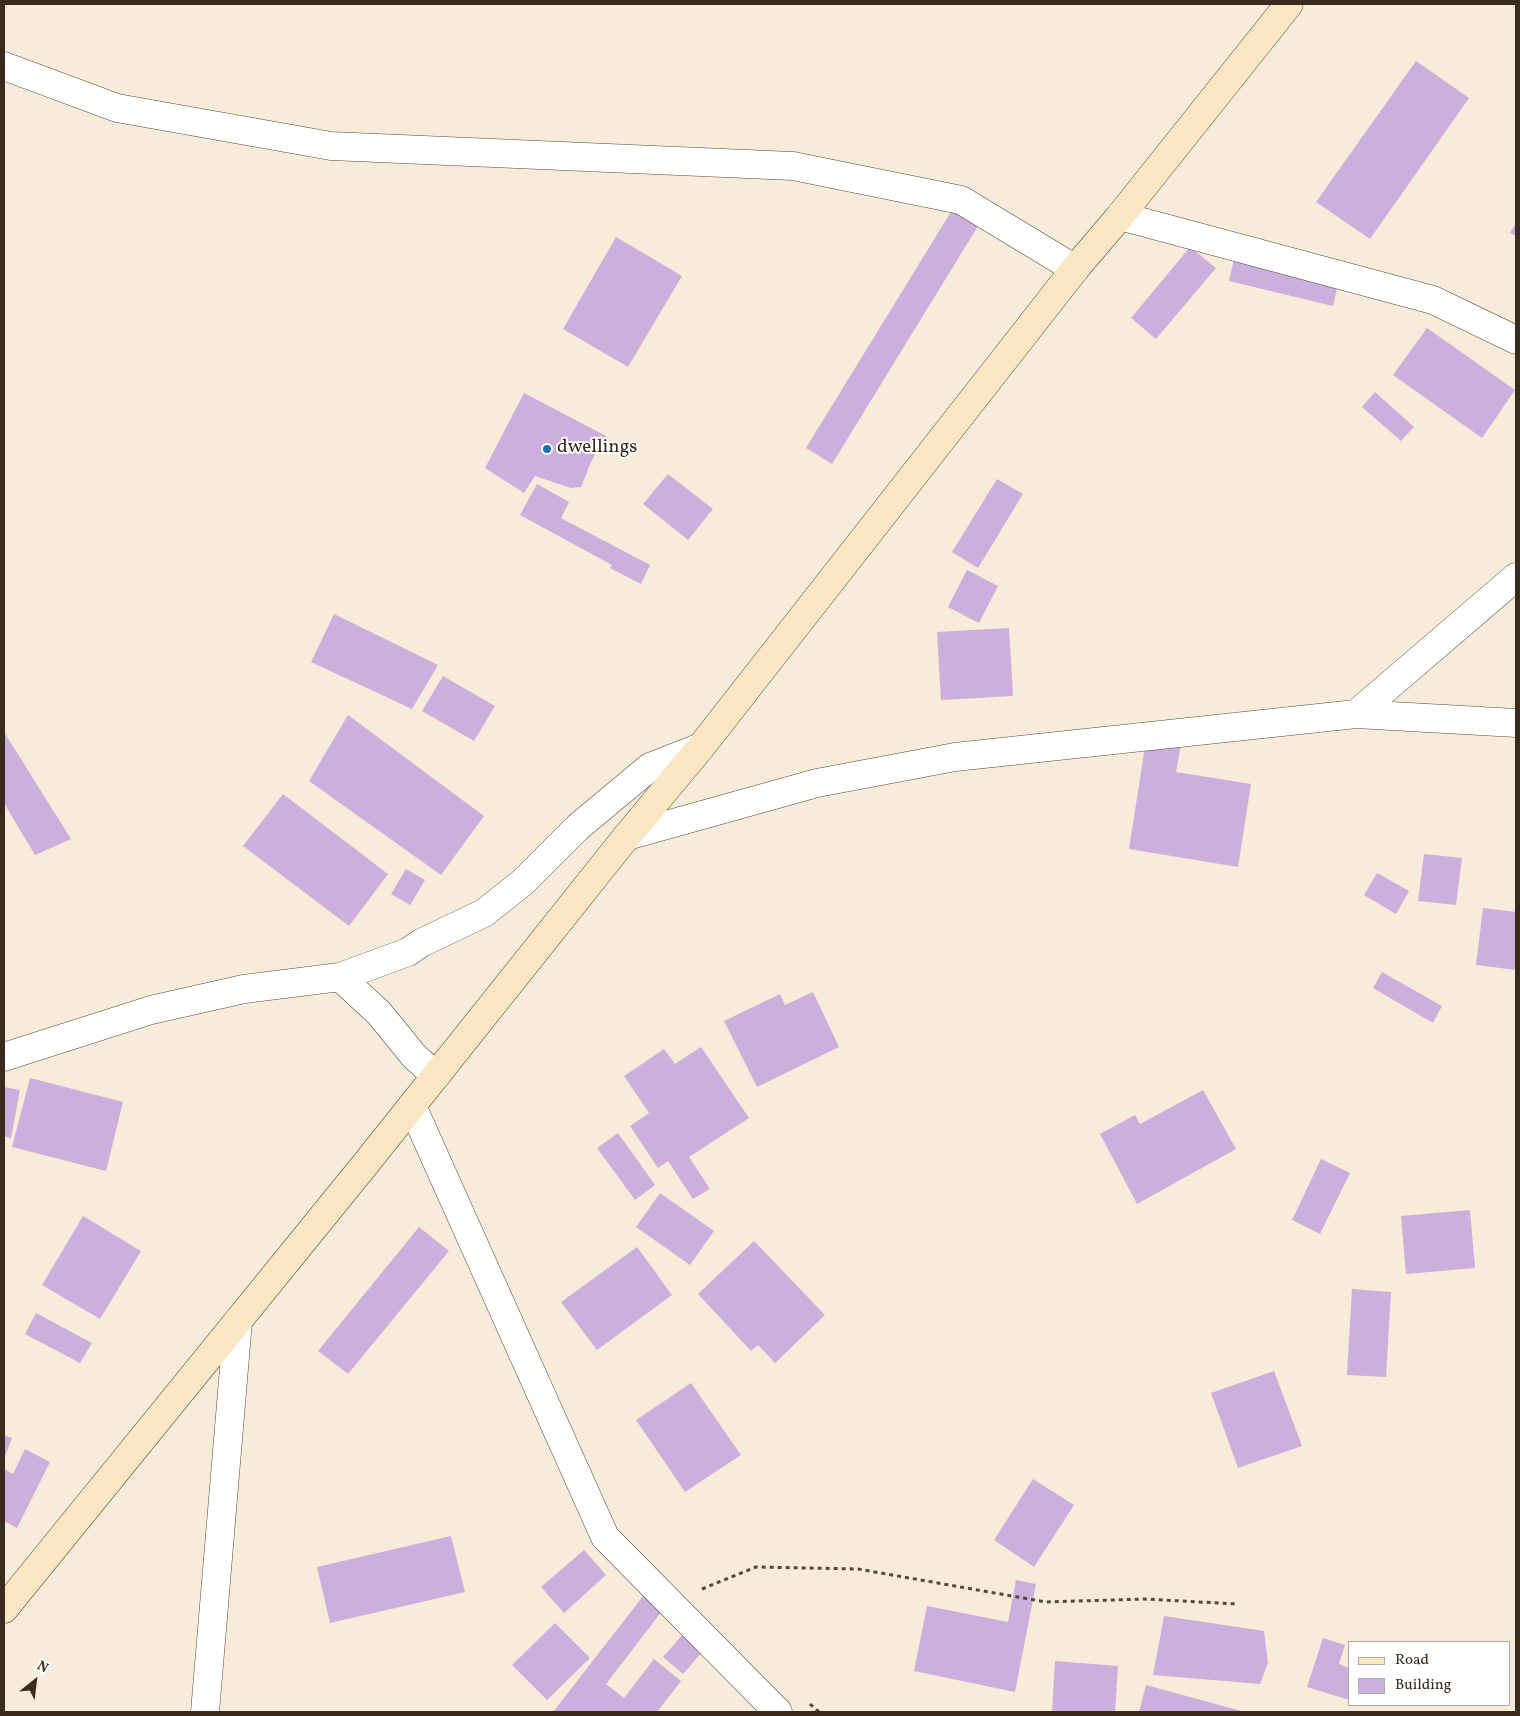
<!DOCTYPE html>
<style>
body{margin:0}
#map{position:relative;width:1520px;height:1716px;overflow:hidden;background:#f6ecd9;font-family:Vollkorn,serif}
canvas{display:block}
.frame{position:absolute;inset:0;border:5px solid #3b2a1e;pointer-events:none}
.legend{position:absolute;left:1348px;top:1641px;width:162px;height:65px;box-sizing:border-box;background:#fff;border:1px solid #b1aaa5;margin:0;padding:6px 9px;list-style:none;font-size:15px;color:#3b2a1e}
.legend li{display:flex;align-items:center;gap:10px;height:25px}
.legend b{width:25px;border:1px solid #b1aaa5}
.north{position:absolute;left:10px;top:1656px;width:50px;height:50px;-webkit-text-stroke:4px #fff;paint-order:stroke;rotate:29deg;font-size:14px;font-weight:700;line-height:20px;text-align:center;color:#3b2a1e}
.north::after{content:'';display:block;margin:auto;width:18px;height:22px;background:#3b2a1e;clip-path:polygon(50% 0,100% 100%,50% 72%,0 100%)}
</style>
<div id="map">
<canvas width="1520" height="1716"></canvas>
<div class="frame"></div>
<ul class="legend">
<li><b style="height:6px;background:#f9e7c3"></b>Road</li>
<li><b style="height:14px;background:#ccafdd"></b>Building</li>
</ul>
<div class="north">N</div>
</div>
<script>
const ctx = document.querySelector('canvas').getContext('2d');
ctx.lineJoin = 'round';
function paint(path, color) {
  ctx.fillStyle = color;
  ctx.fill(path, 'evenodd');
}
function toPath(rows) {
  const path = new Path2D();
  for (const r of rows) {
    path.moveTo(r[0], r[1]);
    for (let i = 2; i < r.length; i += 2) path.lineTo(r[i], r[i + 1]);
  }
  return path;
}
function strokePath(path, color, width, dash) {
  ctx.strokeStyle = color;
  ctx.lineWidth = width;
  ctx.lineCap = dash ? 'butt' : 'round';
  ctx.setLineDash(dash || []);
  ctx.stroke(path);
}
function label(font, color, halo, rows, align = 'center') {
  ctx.font = font + ' Vollkorn,serif';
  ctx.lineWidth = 4;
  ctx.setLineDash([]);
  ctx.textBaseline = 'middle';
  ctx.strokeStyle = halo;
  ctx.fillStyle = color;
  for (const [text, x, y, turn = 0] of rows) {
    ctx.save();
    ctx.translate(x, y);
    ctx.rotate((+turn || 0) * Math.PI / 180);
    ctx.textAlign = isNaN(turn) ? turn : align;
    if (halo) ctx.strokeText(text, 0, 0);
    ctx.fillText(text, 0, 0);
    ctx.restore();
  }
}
const building = toPath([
 [1416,61,1469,98,1370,239,1316,202],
 [957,202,983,218,832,464,806,448],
 [1516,223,1516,236,1510,233],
 [616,237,682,276,628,367,563,329],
 [1190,247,1216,268,1156,339,1131,318],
 [1235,255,1339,279,1333,306,1229,281],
 [1427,328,1515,390,1482,438,1393,375],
 [1375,392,1414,427,1401,441,1362,407],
 [524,393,606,436,591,462,581,487,571,488,535,476,524,493,485,468],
 [668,474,713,509,688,540,643,504],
 [997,479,1023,494,978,568,952,552],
 [537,484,569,502,561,518,650,565,641,584,610,568,612,565,520,515],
 [967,570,998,586,979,623,948,607],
 [334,614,438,665,412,709,311,662],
 [1009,628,1013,696,941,700,937,632],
 [443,676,495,706,474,741,422,711],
 [348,715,484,816,441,875,309,781],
 [1149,721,1184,727,1176,772,1251,784,1238,867,1129,849],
 [4,732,71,839,35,855,4,803],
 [283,794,388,874,349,926,243,846],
 [1424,854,1462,858,1456,905,1418,901],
 [406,869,425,880,410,905,391,894],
 [1377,873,1409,891,1396,914,1364,895],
 [1483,908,1516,912,1516,970,1476,965],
 [1382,972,1442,1006,1433,1023,1373,988],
 [813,992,839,1047,757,1087,724,1021,780,994,785,1005],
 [701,1047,749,1118,689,1157,710,1189,693,1199,668,1161,658,1168,630,1126,649,1113,624,1076,664,1049,675,1064],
 [30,1078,123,1102,106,1171,12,1147],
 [4,1087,20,1090,11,1138,4,1136],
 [1203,1090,1236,1149,1137,1204,1100,1134,1135,1115,1140,1124],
 [618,1133,655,1185,635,1200,597,1148],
 [1321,1159,1350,1173,1320,1234,1292,1220],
 [660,1193,714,1231,690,1265,636,1227],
 [1470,1210,1475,1268,1406,1274,1401,1216],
 [83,1216,141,1251,100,1319,42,1285],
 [419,1227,449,1251,348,1374,318,1351],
 [754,1241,825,1315,775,1363,758,1345,751,1351,698,1294],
 [637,1247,672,1295,597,1350,561,1302],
 [1352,1289,1391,1292,1386,1377,1347,1375],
 [36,1313,92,1343,80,1363,25,1334],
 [1274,1371,1302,1446,1238,1468,1211,1393],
 [691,1383,741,1455,685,1492,636,1420],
 [4,1435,12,1438,4,1459],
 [25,1449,50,1462,17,1528,4,1521,4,1469,13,1474],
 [1033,1479,1074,1505,1034,1567,994,1540],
 [451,1536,465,1592,330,1623,317,1567],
 [584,1550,606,1575,564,1613,541,1587],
 [1016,1580,1036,1584,1015,1692,914,1671,927,1606,1008,1622],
 [647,1591,666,1606,606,1684,624,1698,654,1659,681,1681,657,1712,553,1712],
 [1164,1616,1264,1631,1268,1663,1260,1684,1153,1675],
 [698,1617,718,1634,683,1674,663,1657],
 [555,1623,590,1658,547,1700,512,1665],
 [1323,1638,1345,1645,1339,1664,1349,1668,1349,1700,1307,1687],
 [1055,1661,1118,1666,1115,1712,1052,1712],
 [1146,1685,1245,1712,1139,1712]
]);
const path = toPath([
 [702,1589,756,1567,858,1569,1046,1602,1144,1599,1237,1604],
 [810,1704,819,1712]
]);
const street = toPath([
 [4,66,117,108,331,146,793,166,961,200,1075,269],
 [1120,216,1433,300,1516,340],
 [1356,714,1516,577],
 [627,836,817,783,955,757,1356,714,1516,723],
 [340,977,408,952,421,943,484,913,523,882,578,827,650,767,701,747],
 [4,1057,151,1010,244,989,340,977,379,1013,414,1056,436,1076],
 [412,1106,605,1537,778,1712],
 [205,1712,238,1321]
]);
const secondary = toPath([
 [4,1609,363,1167,627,836,701,747,1075,269,1120,216,1289,4]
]);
const markers = [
 [547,449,5,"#1f6fb2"]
];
const poiNames = [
 ["dwellings",557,449]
];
paint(building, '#ccafdd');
strokePath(street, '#57473a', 29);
strokePath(secondary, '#57473a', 29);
strokePath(path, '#57473a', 3, [4, 4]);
strokePath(street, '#fff', 28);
strokePath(secondary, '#f9e7c3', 28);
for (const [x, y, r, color] of markers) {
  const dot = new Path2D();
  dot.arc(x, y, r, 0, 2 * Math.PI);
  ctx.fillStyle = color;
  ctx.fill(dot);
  strokePath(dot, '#fff', 2);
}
label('19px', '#3b2a1e', '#fff', poiNames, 'left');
</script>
